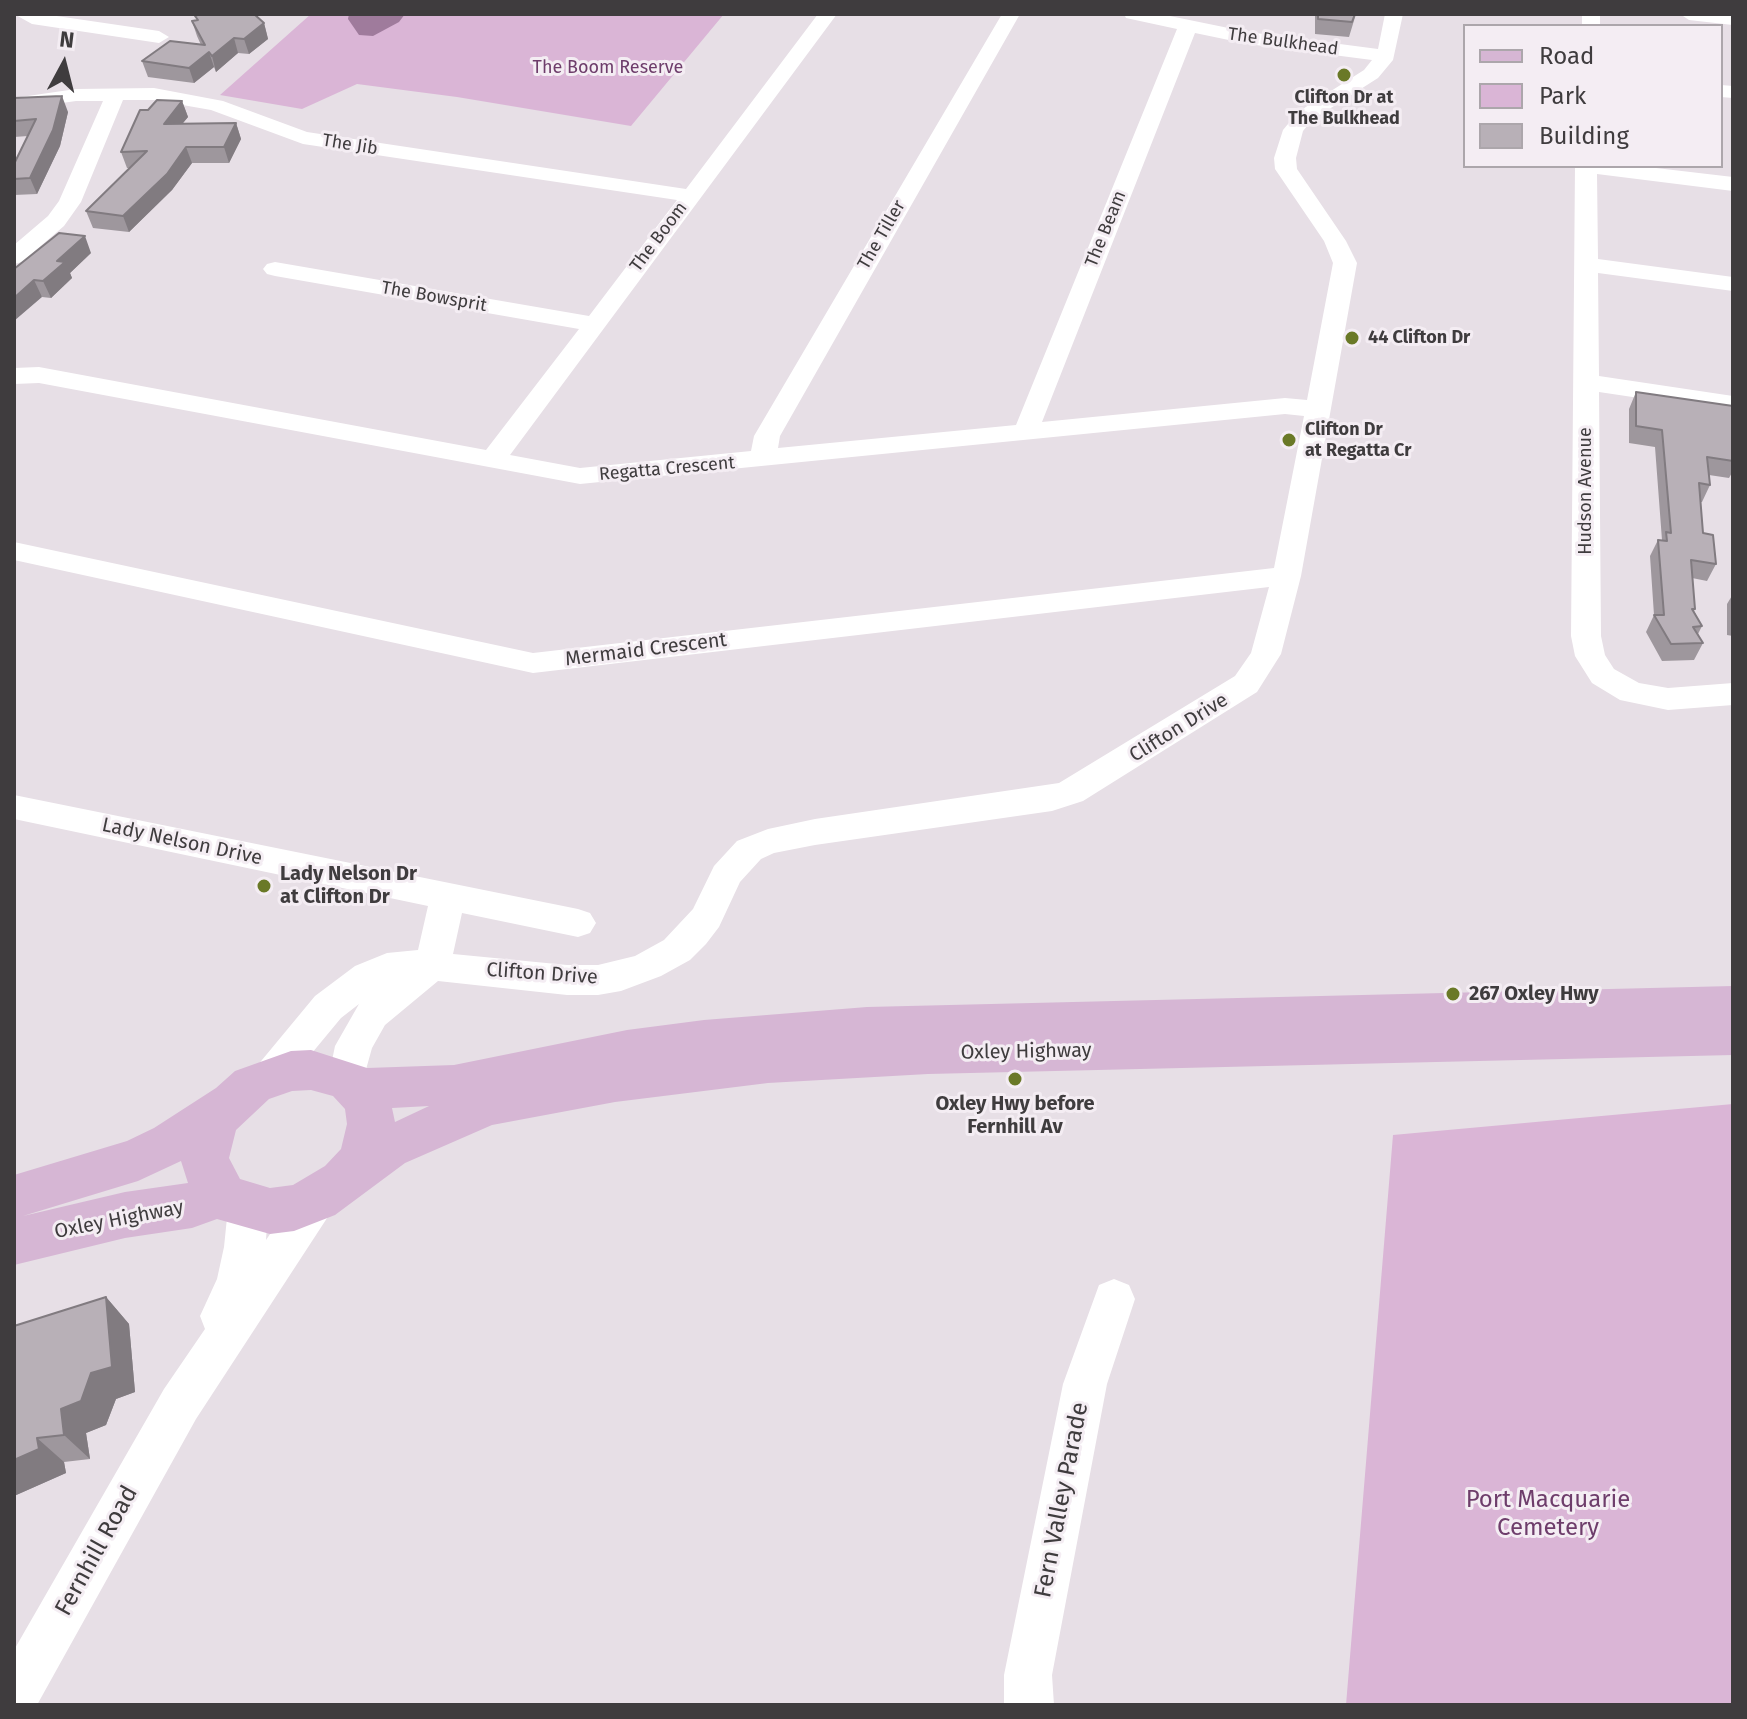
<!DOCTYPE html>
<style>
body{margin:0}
#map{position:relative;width:1747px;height:1719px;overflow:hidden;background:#e7dfe6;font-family:"Fira Sans",sans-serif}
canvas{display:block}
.frame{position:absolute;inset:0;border:16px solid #3f3c3e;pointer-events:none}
.legend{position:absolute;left:1463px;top:24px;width:260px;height:144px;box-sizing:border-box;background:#f4edf3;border:2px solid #aca6ab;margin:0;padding:10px 14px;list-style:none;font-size:24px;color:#3f3c3e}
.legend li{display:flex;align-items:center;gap:16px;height:40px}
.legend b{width:40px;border:2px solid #aca6ab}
.north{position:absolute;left:24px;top:24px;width:80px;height:80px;-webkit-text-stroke:6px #f4edf3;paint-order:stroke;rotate:7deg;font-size:22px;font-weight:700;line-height:32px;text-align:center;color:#3f3c3e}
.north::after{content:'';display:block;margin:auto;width:28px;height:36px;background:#3f3c3e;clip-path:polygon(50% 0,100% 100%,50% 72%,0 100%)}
</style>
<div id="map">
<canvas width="1747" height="1719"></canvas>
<div class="frame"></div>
<ul class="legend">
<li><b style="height:10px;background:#d6b6d4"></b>Road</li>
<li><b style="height:22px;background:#dab5d6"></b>Park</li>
<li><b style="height:22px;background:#b8b0b7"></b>Building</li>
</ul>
<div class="north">N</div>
</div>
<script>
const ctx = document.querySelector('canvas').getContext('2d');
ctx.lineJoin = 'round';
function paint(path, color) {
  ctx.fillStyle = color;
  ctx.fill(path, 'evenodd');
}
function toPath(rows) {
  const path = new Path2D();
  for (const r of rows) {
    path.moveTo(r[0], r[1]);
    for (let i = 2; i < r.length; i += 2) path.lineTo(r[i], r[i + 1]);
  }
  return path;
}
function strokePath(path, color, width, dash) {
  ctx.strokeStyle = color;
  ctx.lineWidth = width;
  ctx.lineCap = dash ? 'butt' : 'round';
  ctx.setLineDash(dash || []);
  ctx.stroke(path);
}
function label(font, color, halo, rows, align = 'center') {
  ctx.font = font + ' "Fira Sans",sans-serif';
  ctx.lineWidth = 6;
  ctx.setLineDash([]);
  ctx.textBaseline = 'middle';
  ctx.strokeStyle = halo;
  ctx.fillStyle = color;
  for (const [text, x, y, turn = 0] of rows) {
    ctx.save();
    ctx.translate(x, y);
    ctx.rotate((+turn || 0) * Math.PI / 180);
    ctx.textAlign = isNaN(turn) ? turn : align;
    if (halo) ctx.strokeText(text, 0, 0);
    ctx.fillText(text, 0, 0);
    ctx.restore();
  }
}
const green = toPath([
 [311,14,724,14,631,126,457,97,357,84,302,109,220,95],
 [1733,1104,1733,1705,1346,1705,1393,1135]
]);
const water = toPath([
 [349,14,405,14,399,22,373,36,359,35,348,19]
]);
const minor = toPath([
 [14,14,43,14,159,31,169,37,159,43,32,24,14,14],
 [818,14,837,14,510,455,580,468,751,451,754,436,1002,14,1020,14,780,436,778,448,1016,425,1177,29,1126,18,1124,14,1160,14,1248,32,1378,49,1385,14,1403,14,1393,60,1378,78,1312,120,1303,131,1296,158,1297,169,1346,241,1357,263,1301,576,1281,654,1257,692,1083,801,1052,811,815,845,774,853,761,859,740,882,719,927,706,944,690,960,661,976,621,991,598,995,567,995,438,981,385,1025,372,1048,360,1091,347,1096,334,1091,328,1080,335,1046,359,1004,341,1018,283,1088,270,1093,257,1088,251,1077,257,1066,315,996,355,966,387,953,418,950,428,906,14,819,14,795,578,909,590,913,596,923,590,933,578,937,462,913,453,954,567,965,598,965,635,956,664,940,693,909,714,866,737,841,768,829,815,819,1059,783,1235,676,1251,653,1269,587,533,673,14,560,14,542,533,653,1274,568,1304,416,1285,414,580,484,39,383,14,384,14,368,39,367,486,450,579,329,275,276,267,274,263,269,267,264,275,262,589,316,677,200,303,144,211,110,154,100,123,100,81,202,64,226,22,262,14,264,14,245,48,216,59,201,103,101,76,101,14,110,14,98,76,89,154,88,223,101,307,132,686,189,818,14],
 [1195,33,1248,44,1372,60,1364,70,1298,112,1283,130,1274,158,1275,169,1324,241,1333,263,1307,400,1285,398,1042,422,1195,33],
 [1582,14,1600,14,1600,26,1582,26,1582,14],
 [1680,14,1733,14,1733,25,1689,20,1680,14],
 [1721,85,1733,86,1733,98,1721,97,1721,85],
 [1575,166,1639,166,1733,177,1733,191,1597,174,1598,259,1733,277,1733,291,1598,273,1599,376,1733,396,1733,412,1599,392,1601,636,1605,655,1614,669,1639,683,1668,688,1733,683,1733,705,1668,710,1620,700,1592,683,1575,656,1571,636,1575,166],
 [317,1181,331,1186,337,1199,331,1212,196,1419,37,1705,14,1705,14,1650,164,1389,205,1329,200,1316,217,1279,224,1247,228,1208,234,1195,248,1190,262,1195,268,1208,266,1240,303,1186,317,1181],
 [1114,1279,1129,1285,1135,1299,1107,1384,1052,1675,1054,1705,1004,1705,1004,1675,1063,1384,1099,1285,1114,1279]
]);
const major = toPath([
 [1733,986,1733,1055,928,1074,768,1083,615,1102,492,1125,405,1163,335,1215,294,1231,270,1234,217,1219,192,1228,125,1238,14,1265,14,1175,127,1141,154,1128,216,1088,235,1071,291,1051,311,1050,367,1068,454,1065,627,1030,704,1020,867,1007,1733,986],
 [311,1090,333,1096,345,1109,347,1124,341,1149,325,1166,293,1185,270,1188,240,1179,229,1158,236,1130,269,1099,292,1091,311,1090],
 [429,1106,395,1122,392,1108,429,1106],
 [181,1161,188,1183,125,1192,23,1216,138,1181,181,1161]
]);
const wall = toPath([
 [1315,14,1356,14,1349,37,1315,34],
 [195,16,264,23,268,39,249,54,238,53,216,72,214,67,194,83,148,77,142,61,201,45,197,36,192,21,197,20],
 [14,98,68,112,60,146,37,194,14,195,14,164,28,136,14,137],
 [182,101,188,117,182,124,236,123,241,139,229,163,192,163,172,190,129,232,93,228,86,211,130,168,127,168,121,152,148,110],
 [91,253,70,273,72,278,51,298,42,297,14,269],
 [1636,392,1733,406,1733,471,1729,478,1709,475,1710,485,1702,502,1700,502,1703,533,1716,564,1707,581,1692,578,1695,609,1694,611,1702,626,1698,634,1703,643,1694,660,1662,661,1646,632,1654,615,1650,556,1658,540,1662,540,1655,447,1629,443,1629,409],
 [1733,594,1733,636,1727,635,1727,604],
 [106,1297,129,1324,135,1392,116,1399,106,1425,86,1433,90,1459,64,1462,66,1473,14,1496,14,1326]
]);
const shadedWall = toPath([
 [264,23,268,39,249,54,244,39],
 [234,38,238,53,216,72,212,56],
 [209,52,214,67,194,83,189,68],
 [62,96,68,112,60,146,37,194,30,178],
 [182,101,188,117,169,140,164,124],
 [236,123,241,139,229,163,224,147],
 [186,147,192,163,172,190,129,232,123,216],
 [85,236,91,253,70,273,72,278,51,298,43,281,57,261],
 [34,280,42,297,14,321,14,298],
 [106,1297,129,1324,135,1392,116,1399,106,1425,86,1433,90,1459,64,1435,61,1409,91,1373],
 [37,1438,64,1462,66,1473,14,1496,14,1460]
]);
const building = toPath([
 [200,14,254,14,264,23,244,39,234,38,212,56,209,52,189,68,142,61,170,41,205,45,192,21,198,20,195,16,200,14],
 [1318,14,1355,14,1352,22,1318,19,1318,14],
 [62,96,53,130,30,178,14,179,14,164,36,119,14,121,14,98,62,96],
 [157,100,182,101,164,124,236,123,224,147,186,147,167,174,123,216,86,211,147,151,121,152,140,110,148,110,157,100],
 [59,233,85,236,57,261,65,262,43,281,34,280,14,298,14,269,59,233],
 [1636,392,1733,406,1733,461,1707,457,1710,485,1699,483,1703,533,1713,535,1716,564,1691,560,1695,609,1692,609,1702,626,1693,627,1703,643,1671,644,1654,615,1664,615,1658,540,1667,541,1666,532,1671,533,1662,430,1636,426,1636,392],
 [106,1297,112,1367,91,1373,81,1401,61,1409,64,1435,37,1438,39,1449,14,1460,14,1326,106,1297]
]);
const markers = [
 [1344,75,8,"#6a7927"],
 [1352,338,8,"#6a7927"],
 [1289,440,8,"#6a7927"],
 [264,886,8,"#6a7927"],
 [1453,994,8,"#6a7927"],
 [1015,1079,8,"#6a7927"]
];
const farStreetnames = [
 ["The Bulkhead",1283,42,8],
 ["The Jib",350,145,9],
 ["The Beam",1106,229,-68],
 ["The Tiller",882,235,-60],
 ["The Boom",659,237,-53],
 ["The Bowsprit",434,297,10],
 ["Regatta Crescent",667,469,-5],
 ["Hudson Avenue",1586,491,-90]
];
const farParknames = [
 ["The Boom Reserve",608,68]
];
const farPoinames = [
 ["Clifton Dr at",1344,98,"center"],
 ["The Bulkhead",1344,119,"center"],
 ["44 Clifton Dr",1368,338],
 ["Clifton Dr",1305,430],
 ["at Regatta Cr",1305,451]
];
const streetNames = [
 ["Mermaid Crescent",646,650,-7],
 ["Clifton Drive",1179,728,-32],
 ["Lady Nelson Drive",182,842,12],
 ["Clifton Drive",542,974,4],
 ["Oxley Highway",1026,1052,-1],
 ["Oxley Highway",119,1220,-11]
];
const poiNames = [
 ["Lady Nelson Dr",280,874],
 ["at Clifton Dr",280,897],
 ["267 Oxley Hwy",1469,994],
 ["Oxley Hwy before",1015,1104,"center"],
 ["Fernhill Av",1015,1127,"center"]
];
const nearStreetnames = [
 ["Fern Valley Parade",1062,1500,-79],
 ["Fernhill Road",97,1551,-61]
];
const nearParknames = [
 ["Port Macquarie",1548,1500],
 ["Cemetery",1548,1528]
];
paint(green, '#dab5d6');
paint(water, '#9f7b9c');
paint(minor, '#fff');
paint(major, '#d6b6d4');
paint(wall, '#9e979d');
paint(shadedWall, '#817b80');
paint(building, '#b8b0b7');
strokePath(building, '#817b80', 2);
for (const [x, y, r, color] of markers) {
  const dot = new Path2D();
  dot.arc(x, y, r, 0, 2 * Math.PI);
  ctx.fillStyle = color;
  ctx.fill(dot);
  strokePath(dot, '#f4edf3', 3);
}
label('18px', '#3f3c3e', '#f4edf3', farStreetnames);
label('18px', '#6e3d6b', '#f4edf3', farParknames);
label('bold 18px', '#3f3c3e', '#f4edf3', farPoinames, 'left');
label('20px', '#3f3c3e', '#f4edf3', streetNames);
label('bold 20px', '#3f3c3e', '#f4edf3', poiNames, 'left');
label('24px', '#3f3c3e', '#f4edf3', nearStreetnames);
label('24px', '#6e3d6b', '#f4edf3', nearParknames);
</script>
